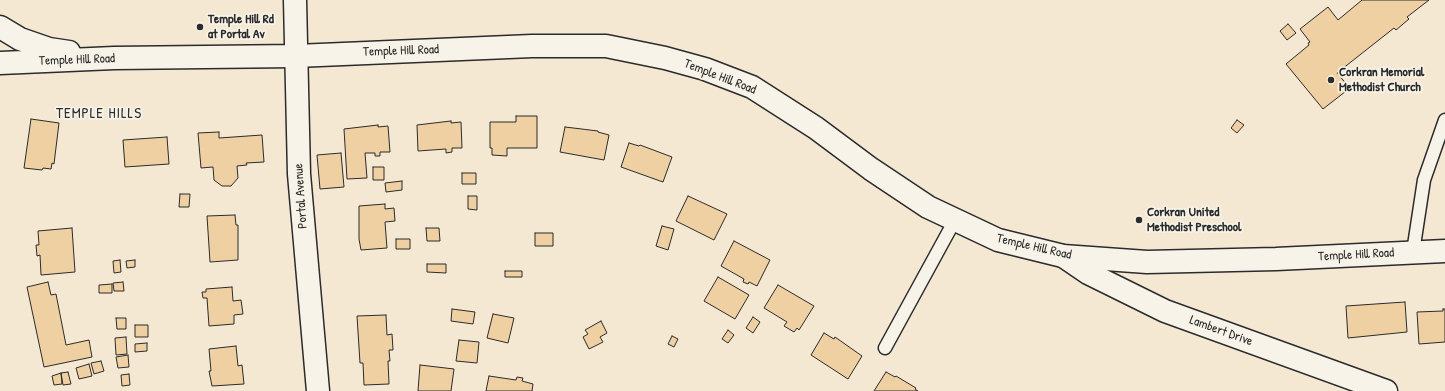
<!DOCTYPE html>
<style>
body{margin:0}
canvas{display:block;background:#f5e8d3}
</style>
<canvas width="1445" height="391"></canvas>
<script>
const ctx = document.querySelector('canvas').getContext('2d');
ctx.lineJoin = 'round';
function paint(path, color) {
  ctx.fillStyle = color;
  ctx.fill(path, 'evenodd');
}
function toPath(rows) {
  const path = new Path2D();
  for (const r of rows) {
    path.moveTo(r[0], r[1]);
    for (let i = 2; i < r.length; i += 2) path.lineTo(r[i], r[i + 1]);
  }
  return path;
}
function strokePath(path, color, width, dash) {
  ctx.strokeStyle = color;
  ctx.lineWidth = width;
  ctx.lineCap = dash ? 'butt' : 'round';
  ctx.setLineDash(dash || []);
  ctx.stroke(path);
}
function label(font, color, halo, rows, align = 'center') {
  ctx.font = font + ' "Patrick Hand",sans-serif';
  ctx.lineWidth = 3.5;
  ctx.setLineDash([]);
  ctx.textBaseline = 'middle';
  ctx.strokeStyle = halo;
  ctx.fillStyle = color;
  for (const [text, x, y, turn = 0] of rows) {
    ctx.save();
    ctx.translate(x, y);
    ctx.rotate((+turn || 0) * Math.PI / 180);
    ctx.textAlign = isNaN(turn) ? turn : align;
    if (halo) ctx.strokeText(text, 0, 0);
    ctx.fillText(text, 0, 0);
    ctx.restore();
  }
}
const building = toPath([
 [1362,0,1429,0,1407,17,1409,19,1396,30,1394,28,1337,73,1350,88,1323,109,1286,64,1309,45,1308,43,1310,42,1300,29,1328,7,1338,20,1362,0],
 [1288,24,1296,33,1287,40,1280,31,1288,24],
 [516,116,537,116,537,148,507,148,507,156,492,155,492,148,490,148,490,122,516,122,516,116],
 [31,119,59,123,54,164,52,163,51,169,43,168,42,170,24,168,31,119],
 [1237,120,1244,125,1237,133,1231,128,1237,120],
 [451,121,451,123,461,122,462,148,452,148,452,152,446,153,446,149,418,151,417,125,451,121],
 [378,125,378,127,388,126,390,152,380,152,380,156,375,156,375,153,365,153,367,178,347,179,344,129,378,125],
 [565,127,598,131,598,132,609,135,604,160,560,152,565,127],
 [219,132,219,138,262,135,264,162,246,163,247,165,237,166,238,178,231,186,222,186,214,180,213,167,201,168,198,133,219,132],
 [167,137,169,164,125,167,123,140,167,137],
 [629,143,639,146,640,145,672,157,663,182,621,167,629,143],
 [341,153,344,187,320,189,317,155,341,153],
 [373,167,384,167,384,180,373,180,373,167],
 [462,173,476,173,476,184,462,184,462,173],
 [402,181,402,190,386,192,385,183,402,181],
 [180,194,190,194,189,207,179,207,180,194],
 [468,196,477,196,477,210,468,209,468,196],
 [688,196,727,214,714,240,676,221,688,196],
 [385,204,385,209,394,208,395,221,385,222,387,248,361,250,359,239,359,206,385,204],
 [235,215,236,225,238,225,238,260,210,262,207,216,235,215],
 [662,226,674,229,668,250,656,246,662,226],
 [72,228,75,272,41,275,40,255,37,256,36,245,39,245,38,231,72,228],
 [426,228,439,228,440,241,427,241,426,228],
 [535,233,553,233,553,246,535,246,535,233],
 [396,239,410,239,410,249,396,249,396,239],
 [734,241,770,260,757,286,749,282,748,284,743,282,744,279,721,266,734,241],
 [120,260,121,272,114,273,113,261,120,260],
 [135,260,135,267,127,268,126,261,135,260],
 [427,264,446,264,446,273,427,272,427,264],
 [505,271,522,271,522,277,505,277,505,271],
 [718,277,749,295,735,319,704,301,718,277],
 [48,282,51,295,56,294,66,345,89,340,92,357,44,367,27,287,48,282],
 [123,282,124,291,114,291,113,283,123,282],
 [112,284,112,293,99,293,99,285,112,284],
 [778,285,814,306,799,330,797,328,794,332,784,326,787,322,764,308,778,285],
 [232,287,233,301,241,300,243,314,234,315,234,324,209,326,207,298,203,298,202,292,206,292,206,289,232,287],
 [1405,302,1407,332,1348,338,1346,306,1405,302],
 [452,309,475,312,473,324,451,321,452,309],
 [1443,309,1445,309,1445,342,1419,344,1417,312,1443,311,1443,309],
 [493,314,514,318,508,343,487,338,493,314],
 [386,315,387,335,392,334,393,350,389,350,390,361,388,361,389,384,364,385,363,363,360,363,357,316,386,315],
 [753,317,760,322,753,333,746,328,753,317],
 [116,318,126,318,126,329,117,329,116,318],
 [601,321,607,333,600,337,603,342,589,349,583,337,588,334,585,330,601,321],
 [135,325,148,325,148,337,135,337,135,325],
 [728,330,734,335,728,343,722,339,728,330],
 [824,333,834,339,835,337,862,356,848,379,811,355,824,333],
 [672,336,678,339,674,347,668,344,672,336],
 [126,337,127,354,116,355,115,338,126,337],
 [459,340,479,342,477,363,456,361,459,340],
 [147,343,147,351,135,352,135,344,147,343],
 [236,346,238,366,242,365,244,384,212,386,209,371,211,371,209,349,236,346],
 [128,355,129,367,118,368,116,357,128,355],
 [101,361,104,371,94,374,91,363,101,361],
 [89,364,92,376,79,379,76,368,89,364],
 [420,365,454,369,451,391,418,391,420,365],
 [68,372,71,384,63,385,61,373,68,372],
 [886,372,895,377,896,376,916,388,915,389,918,391,874,391,886,372],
 [61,373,62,384,54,385,52,376,61,373],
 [129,374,130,385,122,386,121,375,129,374],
 [489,376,516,380,517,377,523,378,522,381,533,384,532,391,486,391,489,376]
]);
const service = toPath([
 [1413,252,1424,180,1445,120],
 [885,348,955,220]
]);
const minor = toPath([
 [295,0,299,174,318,391],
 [1063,256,1088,273,1165,311,1386,391]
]);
const secondary = toPath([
 [0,27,20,39,49,49,69,52],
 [0,63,114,58,296,56,532,46,606,46,665,58,705,69,752,87,816,128,871,169,928,207,998,240,1063,256,1147,262,1276,259,1445,251]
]);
const markers = [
 [200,27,4,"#2b2b2b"],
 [1331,80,4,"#2b2b2b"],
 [1139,220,4,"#2b2b2b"]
];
const poiNames = [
 ["Temple Hill Rd",208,20],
 ["at Portal Av",208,35],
 ["Corkran Memorial",1339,73],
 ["Methodist Church",1339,88],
 ["Corkran United",1147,213],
 ["Methodist Preschool",1147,228]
];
const streetNames = [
 ["Temple Hill Road",401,51,-2],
 ["Temple Hill Road",77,60,-2],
 ["Temple Hill Road",720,77,21],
 ["Portal Avenue",301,196,-94],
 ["Temple Hill Road",1034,247,13],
 ["Temple Hill Road",1356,255,-3],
 ["Lambert Drive",1221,331,20]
];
const quarterNames = [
 ["TEMPLE HILLS",99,114]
];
paint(building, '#efd0a2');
strokePath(building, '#2b2b2b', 1);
strokePath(service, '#2b2b2b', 15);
strokePath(minor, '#2b2b2b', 25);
strokePath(secondary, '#2b2b2b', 25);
strokePath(service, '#f7f3e8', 12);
strokePath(minor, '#f7f3e8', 22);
strokePath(secondary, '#f7f3e8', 22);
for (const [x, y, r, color] of markers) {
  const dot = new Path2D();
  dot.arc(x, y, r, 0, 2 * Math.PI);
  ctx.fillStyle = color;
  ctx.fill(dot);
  strokePath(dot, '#f7f3e8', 1.5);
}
label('bold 13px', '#2b2b2b', '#f7f3e8', poiNames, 'left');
label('13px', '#2b2b2b', '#f7f3e8', streetNames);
ctx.letterSpacing = '1px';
label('15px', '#2b2b2b', '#f7f3e8', quarterNames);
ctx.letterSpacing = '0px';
</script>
